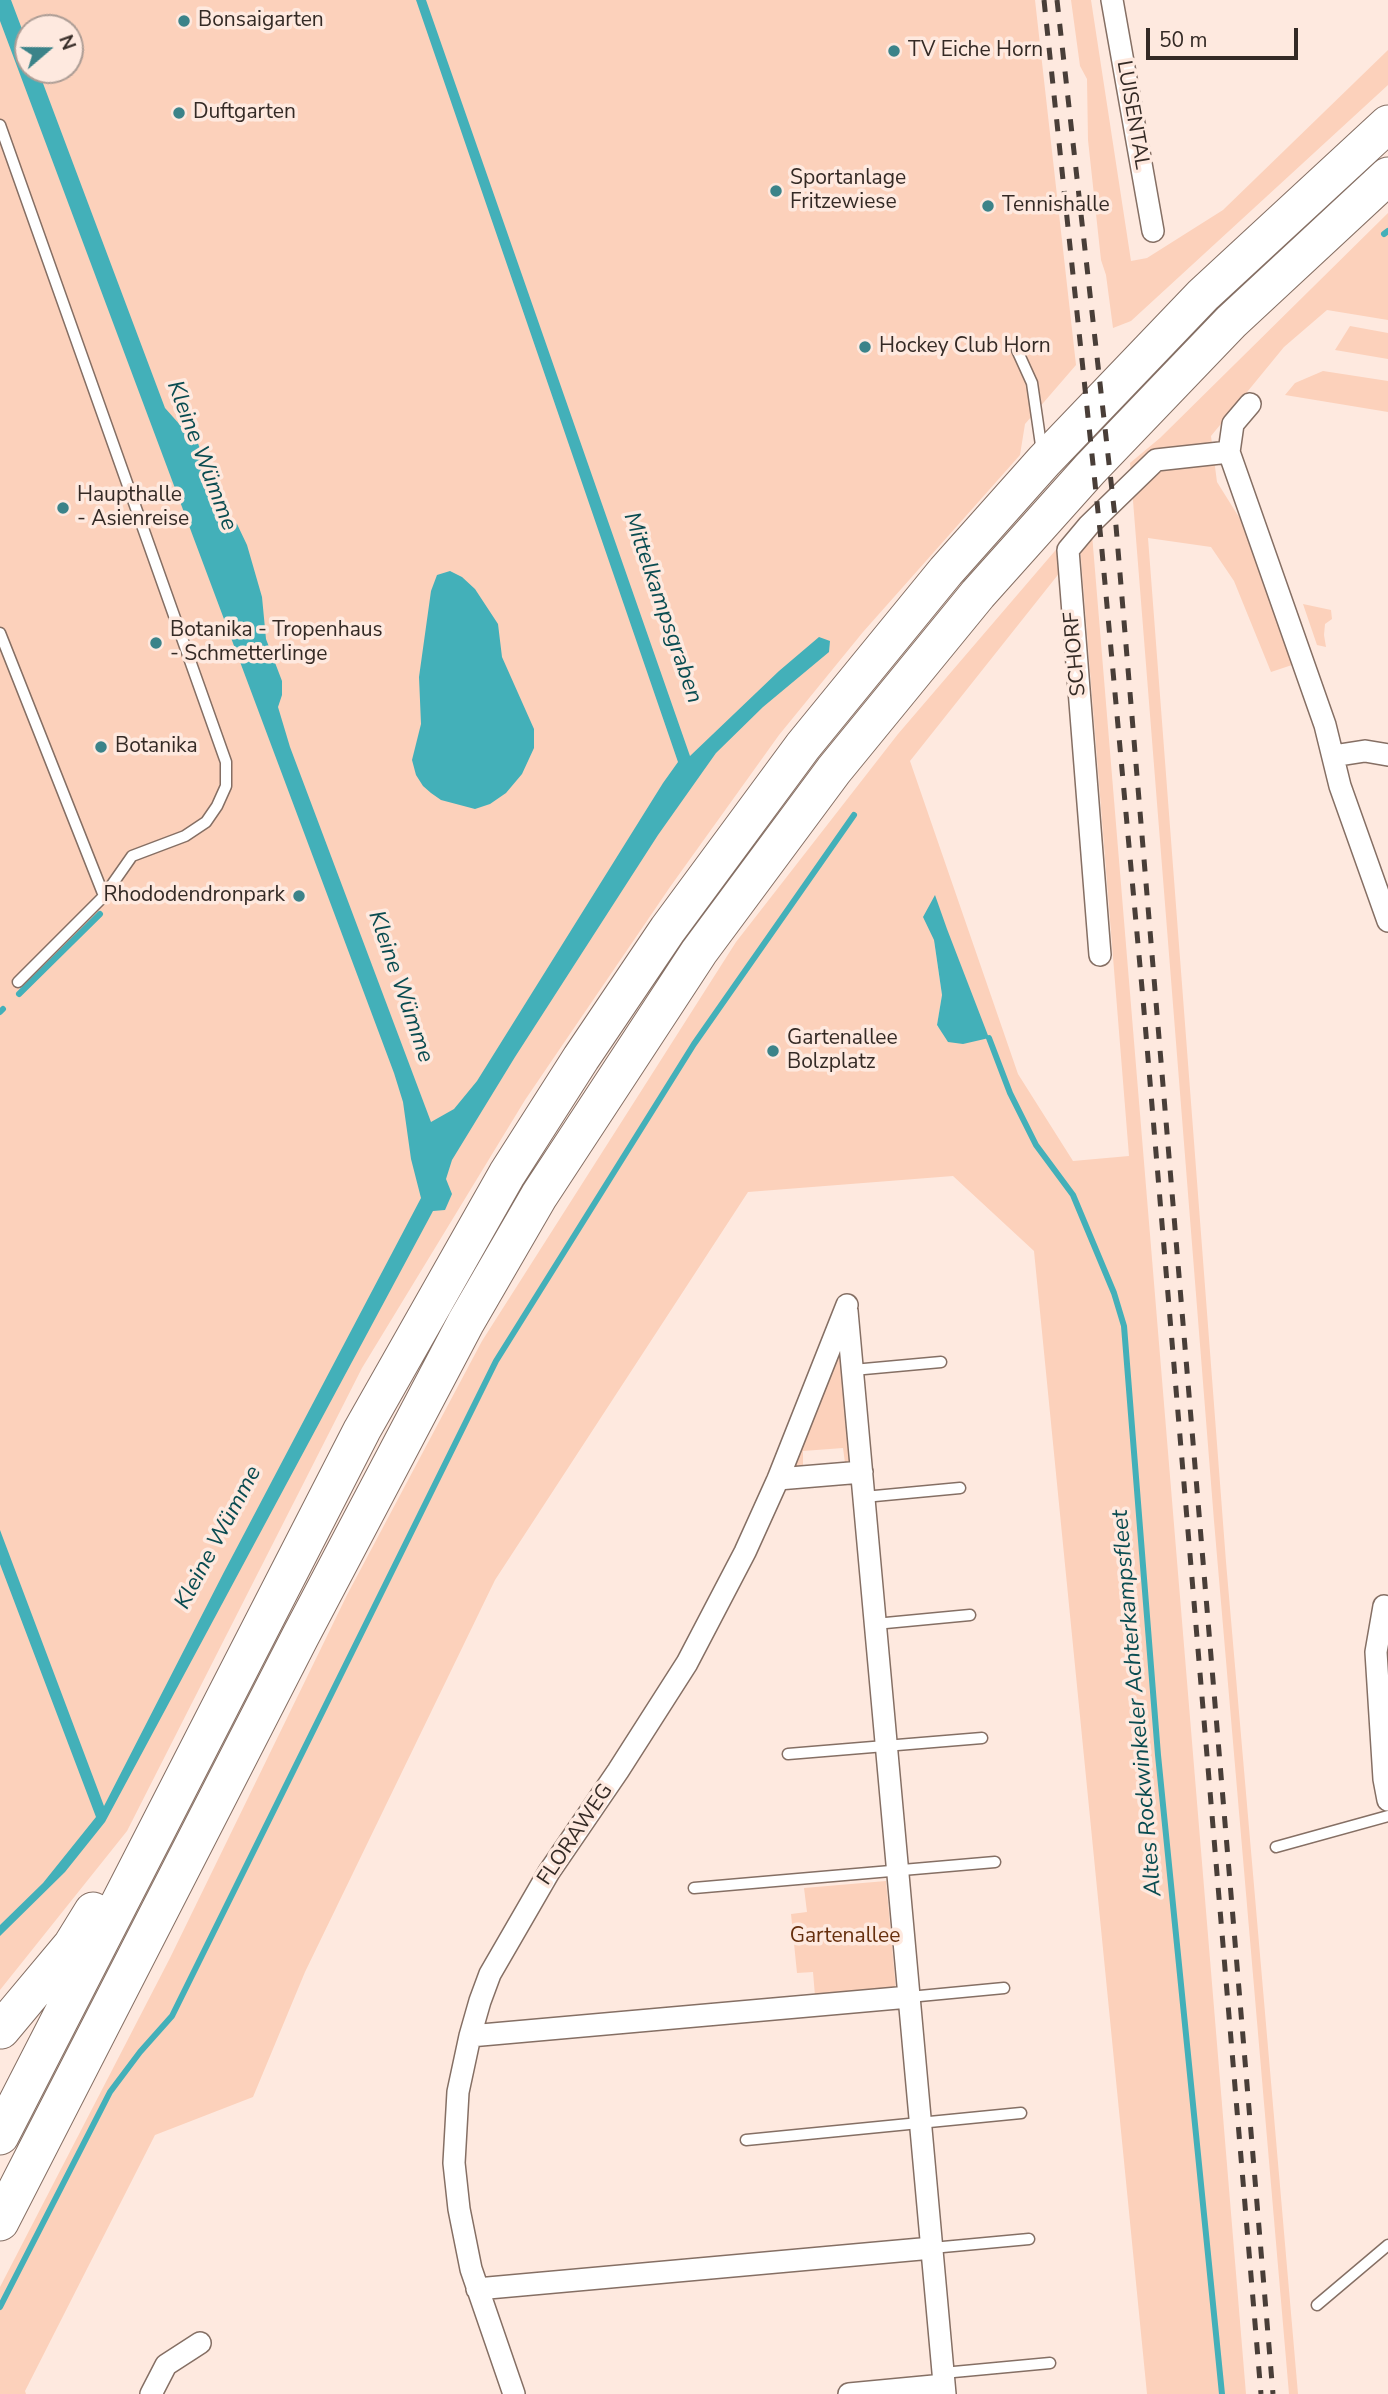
<!DOCTYPE html>
<meta charset="utf-8">
<style>
body{margin:0}
#map{position:relative;width:1388px;height:2394px;overflow:hidden;background:#fee9df;font-family:"Nunito Sans",sans-serif}
canvas{display:block}
.north{position:absolute;left:14px;top:14px;width:70px;height:70px;box-sizing:border-box;background:#fee9df;border:2px solid #ad9d95;border-radius:50%;rotate:70deg;font-size:19px;font-weight:700;line-height:28px;text-align:center;color:#342a25}
.north::after{content:'';display:block;margin:auto;width:24px;height:32px;background:#3b8389;clip-path:polygon(50% 0,100% 100%,50% 72%,0 100%)}
.scale{position:absolute;left:1146px;top:28px;width:152px;height:32px;box-sizing:border-box;border:4px solid #342a25;border-top:0;padding-left:9px;font-size:21px;line-height:24px;white-space:nowrap;color:#342a25;-webkit-text-stroke:5px #fee9df;paint-order:stroke}
</style>
<div id="map">
<canvas width="1388" height="2394"></canvas>
<div class="north">N</div>
<div class="scale">50 m</div>
</div>
<script>
const ctx = document.querySelector('canvas').getContext('2d');
ctx.lineJoin = 'round';
function paint(path, color) {
  ctx.fillStyle = color;
  ctx.fill(path, 'evenodd');
}
function toPath(rows) {
  const path = new Path2D();
  for (const r of rows) {
    path.moveTo(r[0], r[1]);
    for (let i = 2; i < r.length; i += 2) path.lineTo(r[i], r[i + 1]);
  }
  return path;
}
function strokePath(path, color, width, dash) {
  ctx.strokeStyle = color;
  ctx.lineWidth = width;
  ctx.lineCap = dash ? 'butt' : 'round';
  ctx.setLineDash(dash || []);
  ctx.stroke(path);
}
function label(font, color, halo, rows, align = 'center') {
  ctx.font = font + ' "Nunito Sans",sans-serif';
  ctx.lineWidth = 7;
  ctx.setLineDash([]);
  ctx.textBaseline = 'middle';
  ctx.strokeStyle = halo;
  ctx.fillStyle = color;
  for (const [text, x, y, turn = 0] of rows) {
    ctx.save();
    ctx.translate(x, y);
    ctx.rotate((+turn || 0) * Math.PI / 180);
    ctx.textAlign = isNaN(turn) ? turn : align;
    if (halo) ctx.strokeText(text, 0, 0);
    ctx.fillText(text, 0, 0);
    ctx.restore();
  }
}
const green = toPath([
 [0,0,1035,0,1076,365,1025,424,1020,455,863,632,779,735,670,887,525,1100,362,1368,127,1831,0,1990],
 [28,28,70,28,70,70,28,70],
 [1071,0,1091,0,1131,261,1147,258,1223,210,1388,50,1388,85,1131,321,1113,328,1106,275,1101,260,1088,140,1087,79,1080,66],
 [1388,213,1388,320,1327,310,1284,347,1211,436,1217,482,1247,530,1295,664,1271,672,1234,581,1211,547,1148,538,1226,1562,1298,2394,1289,2394,1214,1521,1130,463,1160,438],
 [1350,326,1388,333,1388,359,1335,350],
 [1323,371,1388,381,1388,412,1285,395,1295,383],
 [1090,510,1246,2394,1147,2394,1034,1251,953,1176,748,1192,495,1580,305,1972,253,2097,155,2135,25,2391,26,2394,0,2394,0,2287,170,1958,347,1595,482,1341,736,942,898,734],
 [1080,547,1129,1156,1073,1161,1018,1074,910,761],
 [934,940,963,1044,937,1026,942,995],
 [1303,604,1331,610,1332,619,1325,624,1324,635,1326,647,1317,645],
 [839,1335,852,1459,845,1463,843,1448,803,1451,803,1466,792,1467],
 [886,1881,896,1989,815,1996,813,1972,797,1973,791,1914,807,1912,804,1888]
]);
const water = toPath([
 [0,0,11,0,28,45,28,70,38,70,165,408,181,426,196,438,219,500,226,513,237,524,247,545,262,597,266,639,282,681,282,695,278,707,290,747,431,1122,454,1109,477,1081,663,783,678,762,416,0,426,0,690,756,779,671,819,637,830,641,829,652,763,707,716,753,658,835,515,1057,452,1160,446,1179,452,1194,445,1210,433,1211,105,1822,65,1872,0,1936,0,1925,43,1883,96,1817,0,1564,0,1530,104,1806,224,1572,421,1198,411,1159,403,1102,394,1073,0,21],
 [450,571,462,577,475,589,498,624,502,657,534,729,534,748,522,774,506,793,490,804,475,809,441,800,431,793,423,786,416,775,412,760,421,724,419,677,431,591,437,575],
 [935,895,947,929,989,1038,963,1044,948,1042,937,1025,942,995,934,940,923,917]
]);
const stream = toPath([
 [1384,234,1388,231],
 [19,994,100,914],
 [0,1012,3,1009],
 [989,1038,1010,1093,1036,1145,1073,1195,1114,1293,1124,1326,1158,1755,1222,2394],
 [0,2307,110,2092,140,2052,172,2016,496,1361,694,1044,854,815]
]);
const service = toPath([
 [0,125,226,762,226,786,217,806,206,822,185,836,132,856,104,896],
 [1017,350,1032,383,1042,452],
 [0,633,104,896,18,982],
 [853,1370,941,1362],
 [864,1497,960,1488],
 [875,1624,970,1615],
 [788,1754,982,1738],
 [1276,1847,1388,1816],
 [694,1888,995,1862],
 [909,1997,1004,1988],
 [746,2140,1021,2113],
 [932,2248,1029,2239],
 [1317,2305,1388,2245],
 [943,2373,1050,2363]
]);
const minor = toPath([
 [1112,0,1153,231],
 [1250,404,1233,424,1229,452,1325,725,1340,786,1388,921],
 [1333,756,1365,751,1388,755],
 [1100,955,1068,550,1089,525,1156,460,1229,452],
 [847,1311,945,2394],
 [778,1479,862,1472],
 [1384,1606,1376,1652,1384,1779,1388,1800],
 [470,2036,909,1997],
 [477,2289,932,2248],
 [151,2394,166,2365,200,2343],
 [514,2394,471,2269,459,2209,454,2163,458,2092,470,2036,480,2001,490,1974,549,1872,618,1771,687,1663,745,1552,778,1479,847,1305],
 [849,2394,944,2385]
]);
const motorway = toPath([
 [1,2030,72,1945,93,1911],
 [0,2136,362,1430,507,1174,581,1058,668,929,803,746,946,571,1044,461,1203,295,1388,124],
 [0,2222,300,1637,466,1322,539,1196,699,952,834,770,978,594,1090,469,1231,322,1388,176]
]);
const rail = toPath([
 [1044,0,1101,540,1143,999,1261,2394],
 [1057,0,1116,526,1273,2394]
]);
const markers = [
 [184,21,7,"#3b8389"],
 [894,51,7,"#3b8389"],
 [179,113,7,"#3b8389"],
 [776,191,7,"#3b8389"],
 [988,206,7,"#3b8389"],
 [865,347,7,"#3b8389"],
 [63,508,7,"#3b8389"],
 [156,643,7,"#3b8389"],
 [101,747,7,"#3b8389"],
 [299,896,7,"#3b8389"],
 [773,1051,7,"#3b8389"]
];
const poiNames = [
 ["Bonsaigarten",198,21],
 ["TV Eiche Horn",908,51],
 ["Duftgarten",193,113],
 ["Sportanlage",790,179],
 ["Fritzewiese",790,203],
 ["Tennishalle",1002,206],
 ["Hockey Club Horn",879,347],
 ["Haupthalle",77,496],
 ["- Asienreise",77,520],
 ["Botanika - Tropenhaus",170,631],
 ["- Schmetterlinge",170,655],
 ["Botanika",115,747],
 ["Rhododendronpark",285,896,"right"],
 ["Gartenallee",787,1039],
 ["Bolzplatz",787,1063]
];
const streetNames = [
 ["LUISENTAL",1132,115,80],
 ["SCHORF",1076,654,-95],
 ["FLORAWEG",576,1835,-56]
];
const parkNames = [
 ["Gartenallee",845,1937]
];
const waterNames = [
 ["Kleine Wümme",201,456,69],
 ["Mittelkampsgraben",662,608,71],
 ["Kleine Wümme",400,987,71],
 ["Kleine Wümme",219,1538,-62],
 ["Altes Rockwinkeler Achterkampsfleet",1138,1703,-95]
];
paint(green, '#fcd1bb');
paint(water, '#43b0b9');
strokePath(stream, '#43b0b9', 6);
strokePath(service, '#856f64', 13);
strokePath(minor, '#856f64', 24);
strokePath(motorway, '#856f64', 39);
strokePath(service, '#fff', 10);
strokePath(minor, '#fff', 21);
strokePath(motorway, '#fff', 37);
strokePath(rail, '#493e38', 5, [12, 12]);
for (const [x, y, r, color] of markers) {
  const dot = new Path2D();
  dot.arc(x, y, r, 0, 2 * Math.PI);
  ctx.fillStyle = color;
  ctx.fill(dot);
  strokePath(dot, '#fee9df', 2.5);
}
label('21px', '#342a25', '#fee9df', poiNames, 'left');
label('21px', '#342a25', '#fee9df', streetNames);
label('21px', '#662f0d', '#fee9df', parkNames);
label('italic 23px', '#0a4c51', '#fee9df', waterNames);
</script>
